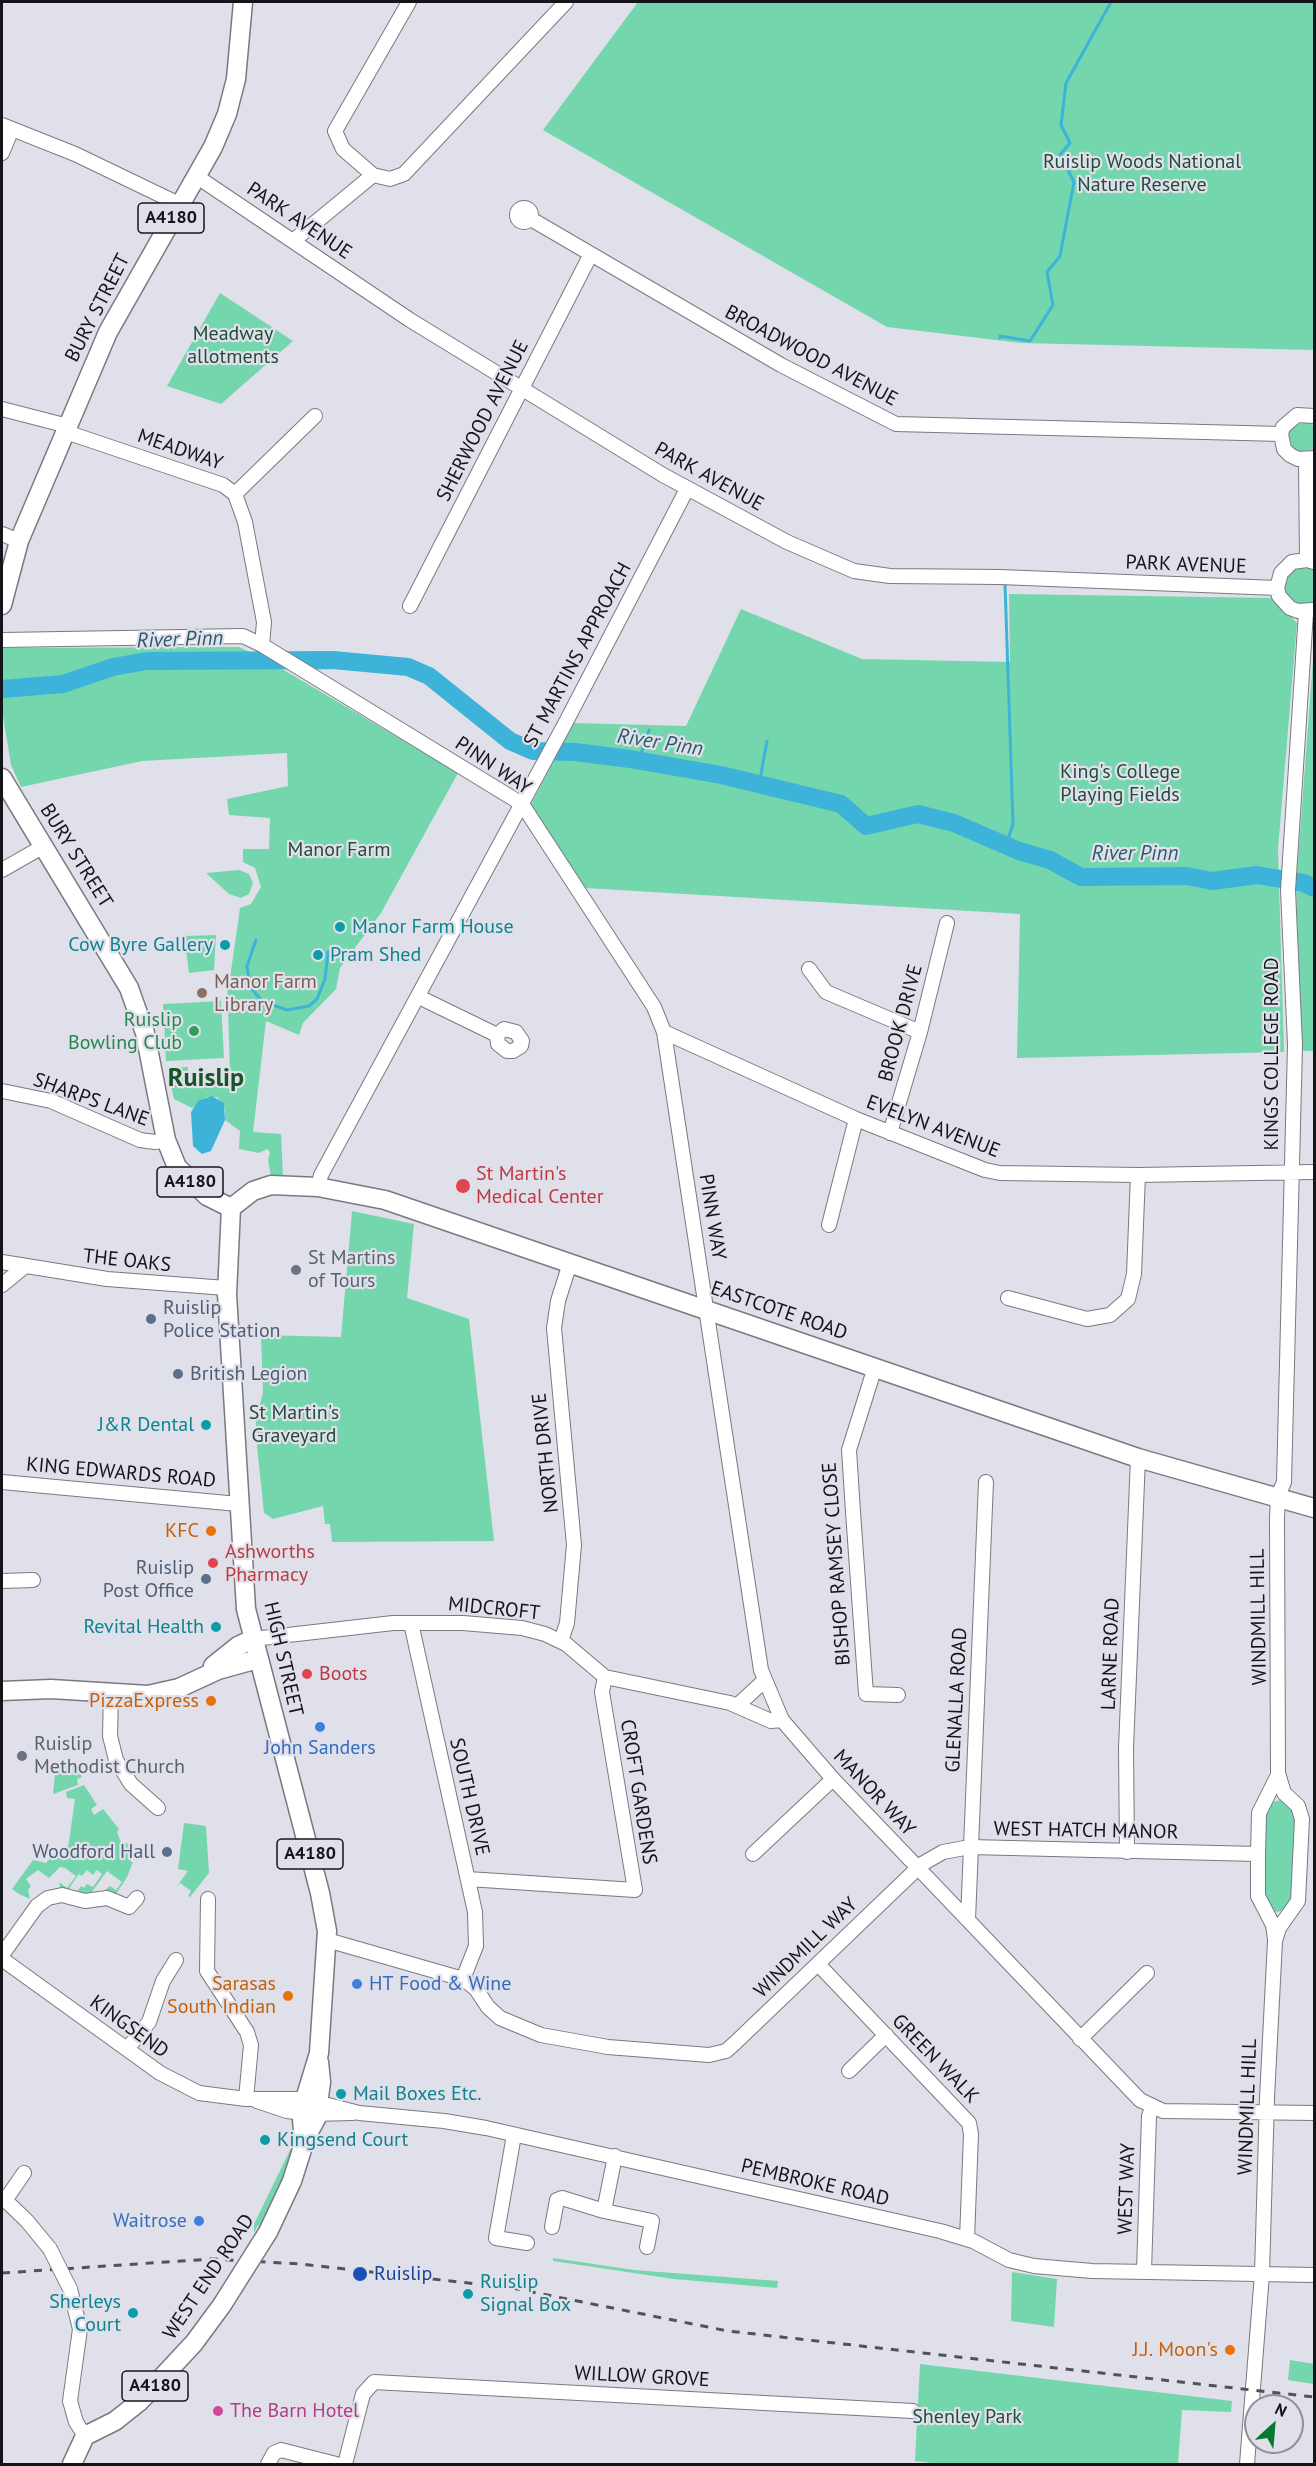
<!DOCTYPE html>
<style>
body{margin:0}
#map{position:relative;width:1316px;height:2466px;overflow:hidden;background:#e0e0ea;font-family:"PT Sans",sans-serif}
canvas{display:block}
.frame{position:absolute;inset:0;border:3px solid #151519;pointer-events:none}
.north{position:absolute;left:1244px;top:2394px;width:60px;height:60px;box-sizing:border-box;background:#e0e0ea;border:2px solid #8f8f96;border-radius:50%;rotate:26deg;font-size:16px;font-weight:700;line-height:24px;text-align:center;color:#151519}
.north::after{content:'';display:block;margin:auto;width:21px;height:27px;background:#08782d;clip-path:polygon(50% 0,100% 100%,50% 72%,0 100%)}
</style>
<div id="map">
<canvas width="1316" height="2466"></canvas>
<div class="frame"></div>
<div class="north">N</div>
</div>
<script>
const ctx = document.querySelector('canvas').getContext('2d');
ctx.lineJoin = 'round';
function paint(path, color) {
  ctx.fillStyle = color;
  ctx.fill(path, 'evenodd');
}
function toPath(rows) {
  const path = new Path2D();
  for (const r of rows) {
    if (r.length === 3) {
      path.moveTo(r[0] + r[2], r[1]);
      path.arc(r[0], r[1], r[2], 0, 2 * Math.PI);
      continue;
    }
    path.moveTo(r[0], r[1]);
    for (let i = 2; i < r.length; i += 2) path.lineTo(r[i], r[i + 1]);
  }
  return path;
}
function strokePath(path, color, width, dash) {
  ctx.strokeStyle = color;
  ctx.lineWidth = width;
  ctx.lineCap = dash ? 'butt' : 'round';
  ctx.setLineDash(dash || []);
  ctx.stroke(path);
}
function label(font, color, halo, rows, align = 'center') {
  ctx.font = font + ' "PT Sans",sans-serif';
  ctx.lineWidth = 4.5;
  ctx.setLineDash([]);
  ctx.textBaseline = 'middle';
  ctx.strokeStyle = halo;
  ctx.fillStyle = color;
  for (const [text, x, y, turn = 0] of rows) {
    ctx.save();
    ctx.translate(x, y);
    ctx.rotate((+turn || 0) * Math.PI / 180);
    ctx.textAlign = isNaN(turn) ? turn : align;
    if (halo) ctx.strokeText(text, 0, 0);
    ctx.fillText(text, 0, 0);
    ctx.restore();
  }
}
const green = toPath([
 [638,2,1314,2,1314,350,1021,343,887,327,543,130],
 [220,293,293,341,221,404,167,386],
 [1309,422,1314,426,1314,449,1300,453,1292,448,1289,433,1294,425],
 [1306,566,1314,569,1314,603,1303,606,1287,597,1284,585,1293,569],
 [1009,594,1273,598,1297,623,1278,849,1284,1052,1017,1058,1020,914,585,888,530,806,574,723,686,726,741,609,862,659,1010,662],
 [1314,646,1314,1051,1302,1051,1296,887],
 [239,647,256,655,190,659,147,657,113,663,63,680,2,685,2,648],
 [256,659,272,663,458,773,381,913,340,968,336,989,303,1023,299,1035,266,1021,253,1132,281,1134,283,1176,271,1177,268,1160,270,1152,267,1149,259,1153,239,1149,240,1131,225,1120,225,1108,217,1097,207,1097,192,1108,174,1099,167,1068,188,1067,188,1078,220,1080,221,1073,230,1072,227,978,230,978,240,908,251,904,261,887,255,868,243,862,243,849,269,849,270,818,229,815,227,799,288,786,287,753,142,761,21,787,11,765,2,710,2,689,63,684,113,667,147,661,190,663],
 [239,870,249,874,253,883,249,894,241,898,229,894,206,873],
 [216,935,214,970,189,973,184,936],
 [221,1001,224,1058,166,1061,163,1004],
 [352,1211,414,1224,407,1298,469,1319,494,1541,332,1542,330,1524,325,1524,323,1506,273,1519,264,1513,256,1437,256,1420,263,1392,261,1335,341,1337],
 [56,1764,56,1770,61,1769,61,1766,72,1765,75,1774,80,1773,82,1777,77,1779,78,1785,53,1794],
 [84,1785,97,1805,91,1809,94,1815,103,1809,119,1829,117,1832,122,1845,127,1843,131,1848,131,1862,133,1862,127,1877,116,1894,101,1893,110,1886,116,1890,122,1882,107,1871,89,1896,76,1893,81,1886,84,1888,87,1884,93,1887,102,1874,97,1870,93,1875,87,1870,82,1876,79,1874,68,1890,61,1890,59,1882,67,1888,76,1876,65,1868,60,1867,49,1878,38,1870,26,1879,31,1886,28,1890,30,1899,19,1894,12,1889,33,1860,46,1863,54,1853,67,1855,75,1799,67,1798,66,1792],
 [1281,1800,1297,1812,1294,1901,1287,1909,1277,1912,1268,1908,1261,1898,1263,1818,1272,1802],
 [184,1823,206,1826,209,1873,190,1897,188,1896,191,1891,180,1883,175,1889,188,1871,178,1869],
 [294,2142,287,2170,261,2227,258,2225,254,2233,254,2224],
 [553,2258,634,2270,778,2281,777,2288,674,2279,553,2261],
 [1012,2272,1057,2279,1054,2327,1011,2321],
 [1290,2360,1314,2364,1314,2384,1288,2380],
 [920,2364,1232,2401,1231,2412,1182,2410,1178,2464,940,2464,915,2461]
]);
const water = toPath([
 [212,1096,224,1103,225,1120,211,1151,202,1154,193,1146,191,1112,198,1101]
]);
const stream = toPath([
 [1000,338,1000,336,1030,341,1053,305,1047,272,1060,256,1074,182,1060,155,1070,143,1061,125,1066,83,1111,2],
 [1005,584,1013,824,1006,845],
 [639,760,649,730],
 [759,785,767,741],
 [256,940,247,966,250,987,262,1001,287,1010,309,1006,317,999,325,979,328,952]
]);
const river = toPath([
 [2,689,63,684,113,667,147,661,333,660,408,667,429,676,510,741,533,751,575,752,630,759,721,775,841,804,866,826,918,814,954,823,1019,851,1050,860,1081,877,1187,876,1212,881,1257,875,1304,883,1314,888]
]);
const minor = toPath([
 [2,125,75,154,179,204],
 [2,153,12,129],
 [373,175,343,149,335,131,409,2],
 [196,176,410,320,663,475,787,542,854,571,890,576,1000,577,1277,588],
 [524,215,7],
 [531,219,781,365,896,424,1281,434],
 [293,241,373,175,390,179,404,174,566,2],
 [2,409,68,426],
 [66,432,223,485,235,494,245,522,264,622,262,645],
 [1314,458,1298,459,1290,455,1284,449,1281,434,1283,427,1297,415,1314,416],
 [1306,460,1307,560],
 [235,494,315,416],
 [2,534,19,541],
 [410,606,591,254],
 [1313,610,1298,611,1290,608,1279,596,1277,588,1281,573,1292,562,1307,560,1314,562],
 [2,640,243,636,262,645,522,804,654,1007,664,1032,761,1670,782,1720,833,1779,1140,2100,1163,2111,1314,2113],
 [2,870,44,846],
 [809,969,826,992,920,1032],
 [419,997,497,1035,504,1029,516,1032,522,1041,521,1046,513,1051,507,1051,498,1044,497,1035],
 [664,1032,856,1119,985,1170,1000,1173,1138,1175,1314,1172],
 [2,1091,51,1101,140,1140,155,1142,166,1140],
 [890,1133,920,1032,947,923],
 [318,1187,321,1175,567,720,687,489],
 [829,1225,856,1119],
 [2,1262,107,1279,226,1288],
 [2,1285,25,1266],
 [1008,1298,1087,1319,1110,1315,1128,1299,1134,1274,1138,1175],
 [875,1367,849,1450,853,1512,866,1694,898,1695],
 [2,1482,238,1504],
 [2,1581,33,1580],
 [411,1623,475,1912,476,1946,463,1979],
 [253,1639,393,1623,463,1623,522,1628,545,1634,566,1644,605,1677,730,1703,771,1721,782,1720],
 [561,1641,567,1623,574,1545,554,1328,558,1301,570,1263],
 [111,1694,110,1736,116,1760,131,1784,158,1808],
 [738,1705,764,1681],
 [1127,1852,1126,1748,1138,1458],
 [753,1854,833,1779],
 [468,1879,635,1890,602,1692,605,1677],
 [208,1899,207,1971,247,2032,251,2045,246,2099],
 [968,1920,986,1482],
 [1275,1939,1273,1925,1258,1896,1258,1854,1259,1813,1278,1775],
 [327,1940,463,1979,476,1989,488,2007,500,2018,541,2035,608,2047,709,2055,726,2051,735,2043,922,1864,943,1852,970,1847,1258,1854],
 [2,1955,37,1906,48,1898,62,1895,85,1901,107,1898,129,1907,137,1898],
 [2,1959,160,2073,199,2093,246,2099,305,2099,359,2113,444,2121,486,2128,940,2231,973,2241,1009,2260,1034,2266,1092,2271,1314,2275],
 [818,1964,969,2123,971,2134,967,2239],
 [1080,2039,1147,1973],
 [127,2049,149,2022,163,1981,176,1960],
 [849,2071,886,2035],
 [257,2101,287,2111,312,2114,353,2113],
 [514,2135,496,2238,527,2243],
 [2,2197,27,2221,50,2249],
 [6,2199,24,2173],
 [604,2211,652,2221,647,2247],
 [552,2227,557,2200,562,2198,604,2211,615,2156],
 [1144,2271,1149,2116,1152,2108],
 [70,2289,80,2329,70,2401,76,2422,85,2436],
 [268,2464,274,2453,281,2450,336,2464],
 [345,2464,363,2394,374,2382,913,2411],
 [1247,2464,1262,2274,1267,2098,1275,1941,1279,1928,1298,1901,1302,1819,1298,1806,1284,1793,1278,1773,1277,1518,1278,1496,1284,1482,1295,1045,1288,890,1306,612]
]);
const major = toPath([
 [2,605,19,541,108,332,213,147,227,114,236,79,243,2],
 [2,778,129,988,145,1033,166,1140,177,1167,207,1196,231,1208],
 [231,1208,253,1191,271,1185,318,1187,385,1200,1138,1458,1314,1508],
 [231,1208,227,1294,246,1609,320,1893,327,1931,319,2053,305,2099,302,2119,304,2143],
 [213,1666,238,1646,253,1639],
 [2,1691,51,1689,148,1695,179,1688,218,1670,258,1659],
 [268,2232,292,2181,306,2137,316,2119,321,2082,319,2062],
 [72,2464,85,2436,115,2421,139,2402,194,2343,222,2305]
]);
const rail = toPath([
 [2,2273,211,2259,301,2264,512,2288,728,2331,1314,2397]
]);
const minorBridge = toPath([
 [50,2249,70,2289]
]);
const majorBridge = toPath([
 [222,2305,268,2232]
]);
const markers = [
 [340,927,6,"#0f9aa8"],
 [225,945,6,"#0f9aa8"],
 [318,955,6,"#0f9aa8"],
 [202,993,6,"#8d6e63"],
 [194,1031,6,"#2e9e5b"],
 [463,1186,8,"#e0444e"],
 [296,1270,6,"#6b7280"],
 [151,1319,6,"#5c6f8a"],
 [178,1374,6,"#5c6f8a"],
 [206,1425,6,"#0f9aa8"],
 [211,1531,6,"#e8710a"],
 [213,1563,6,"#e0444e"],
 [206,1579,6,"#5c6f8a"],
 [216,1627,6,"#0f9aa8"],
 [307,1674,6,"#e0444e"],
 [211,1701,6,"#e8710a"],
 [320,1727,6,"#3f7fe0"],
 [22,1756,6,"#6b7280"],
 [167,1852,6,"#5c6f8a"],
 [357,1984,6,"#3f7fe0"],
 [288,1996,6,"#e8710a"],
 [341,2094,6,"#0f9aa8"],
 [265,2140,6,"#0f9aa8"],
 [199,2221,6,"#3f7fe0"],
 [360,2274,8,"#1a4fb4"],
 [468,2294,6,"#0f9aa8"],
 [133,2313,6,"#0f9aa8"],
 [1230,2350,6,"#e8710a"],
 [218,2411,6,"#d1479c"]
];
const shields = [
 [171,218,66],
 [190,1182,66],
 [310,1854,66],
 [155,2386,66]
];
const shieldNames = [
 ["A4180",171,218],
 ["A4180",190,1182],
 ["A4180",310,1854],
 ["A4180",155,2386]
];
const parkNames = [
 ["Ruislip Woods National",1142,162],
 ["Nature Reserve",1142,185],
 ["Meadway",233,334],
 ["allotments",233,357],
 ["King's College",1120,772],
 ["Playing Fields",1120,795],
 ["Manor Farm",339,850],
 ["St Martin's",294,1413],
 ["Graveyard",294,1436],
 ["Shenley Park",967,2417]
];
const streetNames = [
 ["PARK AVENUE",299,221,34],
 ["BURY STREET",98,308,-63],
 ["BROADWOOD AVENUE",811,356,28],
 ["SHERWOOD AVENUE",483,421,-63],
 ["MEADWAY",180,450,19],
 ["PARK AVENUE",709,477,29],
 ["PARK AVENUE",1186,565,2],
 ["ST MARTINS APPROACH",578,655,-62],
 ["PINN WAY",493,766,34],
 ["BURY STREET",76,856,58],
 ["BROOK DRIVE",901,1023,-75],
 ["KINGS COLLEGE ROAD",1272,1054,-90],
 ["SHARPS LANE",91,1100,20],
 ["EVELYN AVENUE",933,1127,21],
 ["PINN WAY",712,1217,81],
 ["THE OAKS",127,1261,6],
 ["EASTCOTE ROAD",779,1311,19],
 ["NORTH DRIVE",546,1453,-96],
 ["KING EDWARDS ROAD",121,1473,5],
 ["BISHOP RAMSEY CLOSE",837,1564,-94],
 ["MIDCROFT",494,1609,6],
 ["WINDMILL HILL",1259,1617,-91],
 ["LARNE ROAD",1111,1654,-88],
 ["HIGH STREET",283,1659,77],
 ["GLENALLA ROAD",957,1700,-87],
 ["CROFT GARDENS",638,1792,81],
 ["MANOR WAY",874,1793,47],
 ["SOUTH DRIVE",469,1797,77],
 ["WEST HATCH MANOR",1086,1831,1],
 ["WINDMILL WAY",806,1948,-44],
 ["KINGSEND",129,2027,36],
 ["GREEN WALK",935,2059,46],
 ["WINDMILL HILL",1248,2107,-88],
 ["PEMBROKE ROAD",815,2183,13],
 ["WEST WAY",1127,2189,-88],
 ["WEST END ROAD",209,2277,-56],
 ["WILLOW GROVE",642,2377,3]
];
const cultureNames = [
 ["Manor Farm House",352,927],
 ["Cow Byre Gallery",213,945,"right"],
 ["Pram Shed",330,955],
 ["J&R Dental",194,1425,"right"],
 ["Revital Health",204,1627,"right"],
 ["Mail Boxes Etc.",353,2094],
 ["Kingsend Court",277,2140],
 ["Ruislip",480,2282],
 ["Signal Box",480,2305],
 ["Sherleys",121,2302,"right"],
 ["Court",121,2325,"right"]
];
const educationNames = [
 ["Manor Farm",214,982],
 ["Library",214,1005]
];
const leisureNames = [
 ["Ruislip",182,1020],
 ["Bowling Club",182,1043]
];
const healthNames = [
 ["St Martin's",476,1174],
 ["Medical Center",476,1197],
 ["Ashworths",225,1552],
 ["Pharmacy",225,1575],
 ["Boots",319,1674]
];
const worshipNames = [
 ["St Martins",308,1258],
 ["of Tours",308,1281],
 ["Ruislip",34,1744],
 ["Methodist Church",34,1767]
];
const serviceNames = [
 ["Ruislip",163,1308],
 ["Police Station",163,1331],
 ["British Legion",190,1374],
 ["Ruislip",194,1568,"right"],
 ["Post Office",194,1591,"right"],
 ["Woodford Hall",155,1852,"right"]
];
const foodNames = [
 ["KFC",199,1531],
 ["PizzaExpress",199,1701],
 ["Sarasas",276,1984],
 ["South Indian",276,2007],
 ["J.J. Moon's",1218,2350]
];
const shopNames = [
 ["John Sanders",320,1748],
 ["HT Food & Wine",369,1984,"left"],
 ["Waitrose",187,2221,"right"]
];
const transitNames = [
 ["Ruislip",374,2274]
];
const hotelNames = [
 ["The Barn Hotel",230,2411]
];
const waterNames = [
 ["River Pinn",180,640,-2],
 ["River Pinn",660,743,9],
 ["River Pinn",1135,854]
];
const districtNames = [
 ["Ruislip",206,1079]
];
paint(green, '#74d6ad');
paint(water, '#3db3d9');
strokePath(stream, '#3db3d9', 3);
strokePath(river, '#3db3d9', 18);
strokePath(minor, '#797982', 16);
strokePath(major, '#797982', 21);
strokePath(minor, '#fff', 14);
strokePath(major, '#fff', 18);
strokePath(rail, '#525258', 3, [8, 8]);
strokePath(minorBridge, '#797982', 16, []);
strokePath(majorBridge, '#797982', 21, []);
strokePath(minorBridge, '#fff', 14);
strokePath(majorBridge, '#fff', 18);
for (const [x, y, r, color] of markers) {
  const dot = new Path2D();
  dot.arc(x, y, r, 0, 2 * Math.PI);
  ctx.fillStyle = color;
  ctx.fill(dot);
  strokePath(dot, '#e0e0ea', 2);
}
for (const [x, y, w] of shields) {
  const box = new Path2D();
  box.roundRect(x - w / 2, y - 15, w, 30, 4.5);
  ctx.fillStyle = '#e0e0ea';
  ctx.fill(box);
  strokePath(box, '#151519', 1.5);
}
label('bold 18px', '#151519', null, shieldNames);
label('20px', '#214c3a', '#e0e0ea', parkNames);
label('20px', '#151519', '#e0e0ea', streetNames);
label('20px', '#0d838f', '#e0e0ea', cultureNames, 'left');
label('20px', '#785e54', '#e0e0ea', educationNames, 'left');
label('20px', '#27864d', '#e0e0ea', leisureNames, 'right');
label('20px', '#be3a42', '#e0e0ea', healthNames, 'left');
label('20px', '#5b616d', '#e0e0ea', worshipNames, 'left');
label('20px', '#4e5e75', '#e0e0ea', serviceNames, 'left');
label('20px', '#c56008', '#e0e0ea', foodNames, 'right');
label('20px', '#366cbe', '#e0e0ea', shopNames);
label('20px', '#164399', '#e0e0ea', transitNames, 'left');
label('20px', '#b23c85', '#e0e0ea', hotelNames, 'left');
label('italic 21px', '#2b5b6b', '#e0e0ea', waterNames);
label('bold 26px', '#175525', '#e0e0ea', districtNames);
</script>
